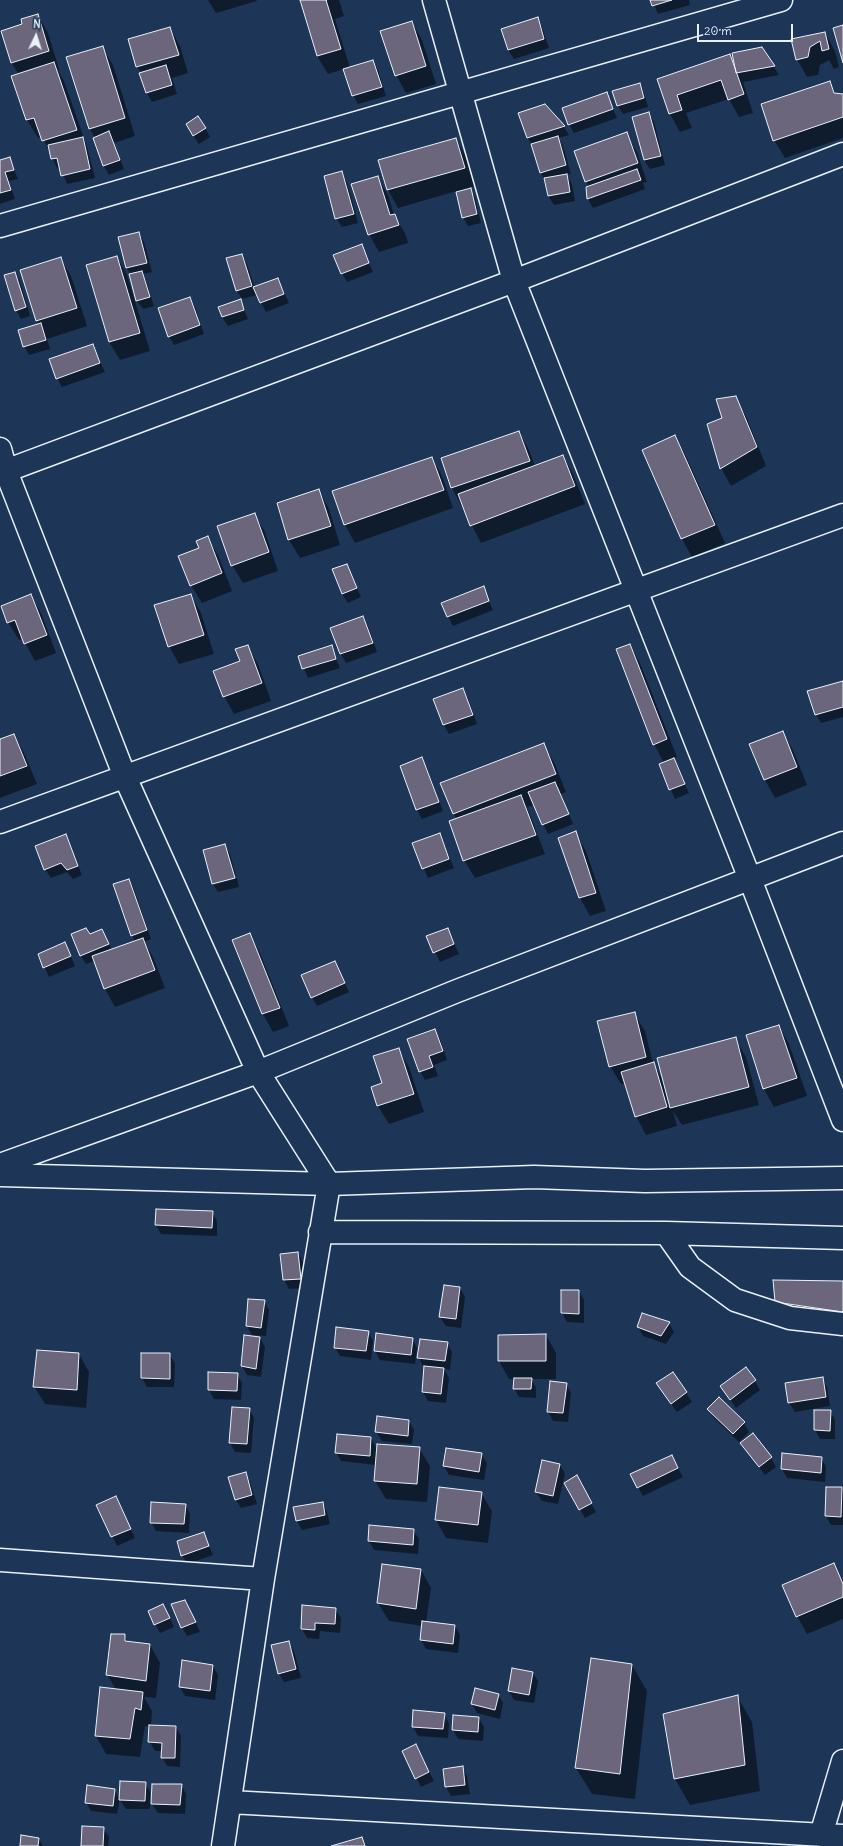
<!DOCTYPE html>
<style>
body{margin:0}
#map{position:relative;width:843px;height:1846px;overflow:hidden;background:#1d3557;font-family:Delius,sans-serif}
canvas{display:block}
.north{position:absolute;left:16px;top:16px;width:40px;height:40px;-webkit-text-stroke:3px #1d3557;paint-order:stroke;rotate:4deg;font-size:11px;font-weight:700;line-height:16px;text-align:center;color:#e8f1f8}
.north::after{content:'';display:block;margin:auto;width:14px;height:18px;background:#e8f1f8;clip-path:polygon(50% 0,100% 100%,50% 72%,0 100%)}
.scale{position:absolute;left:697px;top:24px;width:96px;height:18px;box-sizing:border-box;border:2px solid #e8f1f8;border-top:0;padding-left:5px;font-size:12px;line-height:14px;white-space:nowrap;color:#e8f1f8;-webkit-text-stroke:3px #1d3557;paint-order:stroke}
</style>
<div id="map">
<canvas width="843" height="1846"></canvas>
<div class="north">N</div>
<div class="scale">20 m</div>
</div>
<script>
const ctx = document.querySelector('canvas').getContext('2d');
ctx.lineJoin = 'round';
function paint(path, color) {
  ctx.fillStyle = color;
  ctx.fill(path, 'evenodd');
}
function toPath(rows) {
  const path = new Path2D();
  for (const r of rows) {
    path.moveTo(r[0], r[1]);
    for (let i = 2; i < r.length; i += 2) path.lineTo(r[i], r[i + 1]);
  }
  return path;
}
function strokePath(path, color, width, dash) {
  ctx.strokeStyle = color;
  ctx.lineWidth = width;
  ctx.lineCap = dash ? 'butt' : 'round';
  ctx.setLineDash(dash || []);
  ctx.stroke(path);
}
const shadow = toPath([
 [208,0,256,0,257,1,216,13],
 [301,0,339,0,344,16,335,19,350,68,373,61,378,70,386,96,358,104,353,95,344,69,328,74,317,56],
 [652,0,689,0,690,5,658,14],
 [38,15,48,33,59,69,58,70,64,81,87,147,95,178,67,184,60,167,57,168,42,136,38,138,27,120,12,77,19,75,11,62,23,25],
 [537,19,542,27,549,48,514,59,508,50,502,29],
 [412,22,422,40,436,84,406,93,396,75],
 [170,28,180,46,188,73,172,78,177,94,152,102,147,93,141,73,137,66],
 [825,33,835,51,839,67,834,69,829,60,820,65,818,75,807,77,797,59],
 [102,47,113,65,135,136,114,143,124,169,109,175,104,166,94,138,95,138,90,129,68,58],
 [762,48,779,75,743,82,753,113,739,117,729,99,686,113,692,128,680,132,670,114,658,79,729,55,736,66],
 [829,82,836,94,843,95,843,138,785,158,774,140],
 [639,84,644,93,648,107,623,114,617,105],
 [606,93,617,118,574,133,569,124],
 [545,106,564,127,569,135,558,138,563,146,571,174,567,175,572,184,575,201,554,205,548,196,546,182,541,173,533,146,527,137],
 [649,113,654,122,665,165,650,169,644,160],
 [205,128,210,137,199,144,192,134],
 [626,134,637,152,647,182,643,183,645,189,593,208,588,199,587,188,589,187,586,181],
 [595,195,595,197,591,199,591,197],
 [456,139,466,157,474,186,469,188,475,198,481,223,468,226,463,217,457,191,398,208,388,190],
 [9,158,18,179,9,181,15,199,0,204,0,161],
 [342,173,347,182,358,223,342,227,336,218],
 [377,177,388,195,394,215,405,233,408,243,379,252,369,234],
 [139,233,144,242,152,272,143,274,146,281,154,306,143,309,137,301,131,275,127,268,119,238],
 [361,245,373,272,347,282,342,273],
 [242,255,247,264,255,288,278,280,289,303,266,312,257,295,242,299,237,291],
 [117,257,127,275,150,351,120,360,109,342],
 [60,258,71,276,87,326,47,339,50,349,29,355,24,346,39,325,37,321],
 [15,273,20,282,30,316,21,319,16,310],
 [190,298,195,307,204,334,174,345,169,336],
 [240,300,248,319,228,326,222,317],
 [92,345,105,372,62,387,57,378],
 [735,398,746,416,766,466,731,486,721,468,723,419],
 [519,432,529,450,535,466,563,456,573,474,585,504,481,543,452,488,442,459],
 [675,436,685,454,725,543,692,557,682,539,643,450],
 [432,458,442,476,453,508,355,543,345,525,333,492],
 [319,491,329,509,340,545,300,558,289,540],
 [254,514,265,532,278,571,243,583,232,565],
 [207,537,218,555,232,591,202,603,191,585,200,549],
 [346,565,361,597,348,603,342,594],
 [483,588,493,610,453,626,442,604],
 [31,595,41,613,56,653,35,661,23,639,19,640,8,622],
 [191,595,201,613,214,654,179,664,169,646],
 [363,617,368,626,377,652,346,663,341,654,332,628],
 [630,645,640,663,677,757,673,759,689,793,675,799,660,765,664,763,654,744],
 [247,646,258,664,271,701,234,714,224,696],
 [331,647,340,668,308,678,299,656],
 [843,682,843,717,821,723,816,714],
 [463,689,468,698,477,724,449,734,444,725,434,699],
 [782,732,793,750,807,785,775,798,765,780,751,745],
 [14,735,24,753,37,784,0,798,0,740],
 [543,744,554,762,566,792,561,794,573,824,548,834,534,805,527,807,545,854,475,878,464,860,457,819,453,814],
 [422,759,427,768,443,811,422,819,417,810,401,766],
 [575,833,586,851,606,911,590,916,580,898,559,838],
 [439,834,454,868,428,878,413,844],
 [65,836,82,875,73,879,67,872,51,878,45,869],
 [224,845,230,854,236,876,214,882,214,885,237,878,239,887,218,892,213,884],
 [129,880,134,889,151,939,144,942,153,957,165,988,115,1007,105,989,95,961,86,964,81,956,90,935,102,930,112,950,135,942,132,935],
 [447,929,459,954,440,962,428,937],
 [250,935,260,953,289,1026,273,1032,263,1014,234,941],
 [65,943,75,966,49,977,39,955],
 [335,962,349,992,317,1006,312,997],
 [634,1013,645,1031,653,1063,664,1082,735,1039,746,1057,759,1105,682,1125,673,1111,677,1126,646,1135,636,1116,626,1083,621,1084,610,1066],
 [779,1026,789,1044,807,1096,774,1107,764,1089,747,1036],
 [435,1030,440,1039,447,1060,434,1065,438,1076,425,1080,420,1071],
 [398,1049,409,1067,424,1112,389,1124,378,1106,372,1088,383,1084],
 [212,1212,217,1221,217,1236,161,1234,156,1225],
 [298,1253,303,1262,306,1288,289,1289,284,1280,281,1255],
 [843,1282,843,1329,776,1302],
 [460,1288,465,1297,461,1328,446,1326,440,1317],
 [562,1291,579,1291,584,1300,584,1323,567,1322,562,1313],
 [264,1301,269,1310,266,1336,252,1335,247,1326],
 [669,1323,674,1332,666,1344,643,1336,638,1327],
 [368,1332,373,1341,371,1360,340,1356,335,1347],
 [546,1335,556,1353,556,1379,531,1379,536,1388,536,1398,519,1397,514,1388,515,1379,509,1379,499,1361],
 [245,1337,260,1338,265,1347,261,1377,247,1375,242,1366],
 [412,1339,417,1348,415,1364,380,1360,375,1351],
 [447,1343,452,1352,450,1370,444,1369,449,1378,446,1403,428,1401,423,1392,425,1367,423,1366,418,1357],
 [79,1354,89,1372,86,1408,45,1404,34,1386],
 [169,1354,175,1363,174,1387,147,1387,142,1378],
 [673,1373,692,1402,677,1412,657,1384],
 [237,1374,242,1383,241,1400,214,1399,209,1390],
 [822,1378,827,1387,830,1406,795,1412,789,1403,786,1384],
 [755,1381,760,1390,736,1408,721,1386],
 [566,1384,571,1393,568,1422,553,1421,548,1412],
 [719,1398,744,1423,749,1432,739,1442,714,1418,708,1409],
 [249,1409,254,1418,251,1453,235,1452,230,1443],
 [815,1411,830,1411,835,1420,835,1439,820,1439,815,1430],
 [409,1421,414,1430,412,1444,382,1441,376,1432],
 [371,1438,377,1449,419,1448,430,1466,427,1502,386,1499,375,1481,376,1465,341,1461,336,1452],
 [742,1443,771,1458,776,1467,765,1475],
 [481,1454,487,1463,484,1480,449,1475,444,1466],
 [821,1458,826,1467,825,1482,787,1478,782,1469],
 [560,1465,565,1474,558,1504,542,1501,536,1492],
 [676,1465,683,1477,643,1496,638,1487],
 [245,1473,250,1482,257,1504,241,1508,236,1500],
 [576,1477,596,1512,585,1518,565,1483],
 [841,1488,843,1491,843,1525,831,1525,826,1516],
 [481,1493,492,1511,488,1543,446,1538,436,1520],
 [322,1503,327,1512,330,1524,302,1530,297,1521],
 [98,1505,119,1505,135,1538,117,1546],
 [185,1505,190,1514,189,1533,156,1531,151,1522],
 [413,1530,419,1539,418,1554,374,1550,369,1541],
 [203,1533,213,1555,187,1564,182,1555],
 [833,1564,843,1581,843,1619,807,1634,797,1616],
 [421,1570,431,1588,426,1622,455,1626,460,1635,458,1653,426,1649,421,1640,423,1626,389,1621,378,1603],
 [335,1609,341,1618,340,1633,320,1631,319,1639,307,1638,302,1629],
 [190,1610,200,1632,187,1636,182,1627],
 [168,1614,174,1627,160,1633,155,1624],
 [124,1635,129,1643,150,1645,160,1663,156,1698,144,1697,152,1711,151,1726,176,1727,181,1736,180,1767,167,1766,162,1757,162,1751,155,1751,150,1742,150,1727,145,1726,140,1757,106,1754,96,1736,101,1688,116,1690,107,1674],
 [289,1642,294,1651,301,1678,284,1682,279,1674],
 [591,1659,632,1665,647,1691,635,1799,592,1794,576,1768],
 [213,1666,218,1675,215,1700,185,1696,180,1687],
 [532,1672,538,1681,534,1703,514,1700,509,1691],
 [498,1694,503,1703,500,1719,477,1713,472,1704],
 [737,1696,752,1722,760,1791,690,1805,675,1779,664,1715],
 [444,1714,449,1723,448,1738,418,1736,413,1727],
 [479,1718,484,1727,483,1741,458,1739,453,1730],
 [403,1751,420,1754,434,1781,421,1787],
 [462,1768,467,1776,470,1794,451,1796,446,1787],
 [145,1783,150,1792,150,1809,126,1809,120,1800],
 [181,1785,186,1794,185,1814,158,1813,152,1804],
 [114,1790,120,1799,117,1814,91,1811,86,1802],
 [103,1828,109,1837,108,1846,82,1846],
 [39,1839,43,1846,21,1846]
]);
const building = toPath([
 [300,0,327,0,326,0,341,49,317,56,300,0],
 [650,0,672,0,652,6,650,0],
 [38,14,49,51,11,63,1,31,22,24,21,19,38,14],
 [538,17,544,39,508,50,501,29,538,17],
 [412,21,426,66,395,76,380,31,412,21],
 [843,25,843,63,833,28,843,25],
 [170,27,179,55,136,67,128,39,170,27],
 [825,32,829,49,822,51,820,41,810,47,808,57,796,60,791,39,825,32],
 [103,46,125,118,89,129,66,57,103,46],
 [762,47,775,66,736,73,732,53,762,47],
 [730,54,744,94,728,100,721,80,677,95,682,110,669,114,657,79,730,54],
 [373,60,382,87,352,96,343,69,373,60],
 [54,62,77,130,42,141,34,118,26,120,11,76,54,62],
 [166,65,172,85,146,93,139,73,166,65],
 [830,81,834,93,843,94,843,117,773,141,761,104,830,81],
 [640,83,644,98,617,106,612,91,640,83],
 [607,92,613,109,568,125,562,108,607,92],
 [545,104,565,126,527,138,518,113,545,104],
 [649,112,661,156,644,160,632,117,649,112],
 [198,116,206,128,193,136,186,124,198,116],
 [109,131,120,160,103,166,93,138,109,131],
 [627,132,638,163,585,182,574,151,627,132],
 [558,136,566,165,540,173,531,144,558,136],
 [83,137,90,169,61,176,57,158,51,159,48,145,83,137],
 [456,138,465,168,387,190,378,160,456,138],
 [10,157,14,170,5,172,11,190,0,193,0,160,10,157],
 [637,169,641,180,587,199,586,187,637,169],
 [342,171,354,214,335,219,324,176,342,171],
 [567,174,570,192,548,196,544,178,567,174],
 [378,176,390,215,395,214,399,225,368,235,351,184,378,176],
 [471,188,477,214,462,218,456,192,471,188],
 [139,232,147,263,126,268,118,237,139,232],
 [362,244,369,263,341,274,333,255,362,244],
 [242,254,252,286,236,291,226,258,242,254],
 [117,256,140,333,109,342,86,265,117,256],
 [61,257,77,308,36,321,20,270,61,257],
 [142,271,150,297,136,301,129,274,142,271],
 [15,272,26,307,15,311,4,275,15,272],
 [278,278,284,294,260,303,253,287,278,278],
 [190,297,200,325,168,337,158,308,190,297],
 [241,299,244,310,222,317,218,307,241,299],
 [41,323,46,340,23,347,18,330,41,323],
 [93,344,100,363,56,379,49,359,93,344],
 [736,396,757,447,720,469,707,424,722,418,716,399,736,396],
 [519,431,530,461,451,488,441,458,519,431],
 [675,435,715,525,681,539,642,450,675,435],
 [563,455,575,486,470,526,458,494,563,455],
 [432,457,444,490,344,525,332,491,432,457],
 [319,489,331,526,288,540,277,503,319,489],
 [255,513,269,552,231,566,217,526,255,513],
 [208,536,222,573,190,586,178,556,199,548,196,541,208,536],
 [347,564,357,588,342,594,332,569,347,564],
 [484,586,489,601,447,617,441,603,484,586],
 [31,594,47,635,24,644,15,620,7,623,1,606,31,594],
 [191,594,204,635,168,647,154,605,191,594],
 [363,616,373,643,340,654,330,628,363,616],
 [630,644,667,739,653,745,616,649,630,644],
 [248,645,262,683,223,697,213,671,240,661,235,649,248,645],
 [332,645,336,659,302,669,298,656,332,645],
 [843,681,843,707,815,715,807,691,843,681],
 [463,688,473,715,443,725,433,699,463,688],
 [783,731,797,767,764,780,749,744,783,731],
 [14,734,27,766,0,776,0,739,14,734],
 [544,743,556,774,453,814,440,783,544,743],
 [422,757,439,802,416,810,400,766,422,757],
 [674,758,685,784,669,790,659,764,674,758],
 [555,782,569,814,542,825,528,792,555,782],
 [521,795,536,835,463,861,449,821,521,795],
 [576,831,596,893,579,898,558,838,576,831],
 [440,833,449,859,422,869,412,843,440,833],
 [66,834,78,866,67,870,61,863,44,870,35,846,66,834],
 [225,844,235,878,212,884,203,850,225,844],
 [129,879,147,930,131,936,113,884,129,879],
 [86,928,90,934,102,929,109,944,80,956,71,934,86,928],
 [448,928,454,944,433,953,426,936,448,928],
 [250,933,280,1008,262,1014,232,940,250,933],
 [143,938,155,970,104,989,92,956,143,938],
 [65,942,71,956,43,968,38,954,65,942],
 [335,961,345,983,311,998,301,975,335,961],
 [635,1012,646,1057,609,1067,597,1021,635,1012],
 [779,1025,797,1078,763,1089,746,1035,779,1025],
 [435,1029,443,1051,429,1056,433,1067,419,1072,407,1039,435,1029],
 [736,1037,749,1087,670,1108,657,1058,736,1037],
 [399,1048,414,1094,377,1106,371,1087,382,1083,373,1056,399,1048],
 [654,1062,667,1107,635,1117,621,1072,654,1062],
 [156,1209,213,1211,212,1228,155,1225,156,1209],
 [298,1252,301,1279,283,1280,280,1254,298,1252],
 [773,1280,843,1281,843,1312,775,1302,773,1280],
 [444,1285,460,1287,456,1319,439,1317,444,1285],
 [561,1290,579,1290,579,1314,561,1313,561,1290],
 [248,1299,265,1300,261,1328,246,1326,248,1299],
 [642,1313,670,1322,661,1336,637,1327,642,1313],
 [336,1327,369,1331,366,1351,334,1348,336,1327],
 [376,1333,413,1338,411,1355,374,1351,376,1333],
 [546,1334,546,1361,498,1361,498,1335,546,1334],
 [244,1335,260,1337,256,1369,241,1366,244,1335],
 [420,1339,448,1342,445,1361,417,1358,420,1339],
 [37,1350,79,1353,77,1390,33,1387,37,1350],
 [141,1353,170,1353,170,1379,141,1378,141,1353],
 [424,1366,444,1368,441,1394,422,1392,424,1366],
 [746,1367,756,1380,730,1400,720,1386,746,1367],
 [208,1372,238,1373,237,1391,208,1390,208,1372],
 [673,1372,687,1392,671,1404,656,1383,673,1372],
 [823,1377,826,1397,788,1403,785,1383,823,1377],
 [514,1378,532,1378,531,1389,513,1389,514,1378],
 [550,1381,567,1383,563,1413,547,1412,550,1381],
 [719,1397,745,1422,733,1434,707,1409,719,1397],
 [232,1407,250,1408,247,1444,229,1443,232,1407],
 [814,1410,831,1410,830,1431,814,1430,814,1410],
 [377,1416,409,1420,408,1436,375,1432,377,1416],
 [753,1433,772,1457,759,1467,740,1443,753,1433],
 [337,1434,371,1437,370,1456,335,1453,337,1434],
 [377,1444,420,1447,417,1484,374,1481,377,1444],
 [446,1448,482,1453,479,1472,443,1466,446,1448],
 [782,1453,822,1457,821,1473,781,1469,782,1453],
 [672,1455,678,1468,637,1488,630,1474,672,1455],
 [542,1460,560,1464,553,1496,535,1492,542,1460],
 [246,1472,252,1495,235,1500,228,1477,246,1472],
 [577,1475,592,1503,579,1510,564,1483,577,1475],
 [439,1487,482,1492,478,1525,435,1520,439,1487],
 [826,1487,842,1487,841,1517,825,1516,826,1487],
 [116,1496,131,1529,111,1537,96,1505,116,1496],
 [151,1502,186,1504,184,1524,150,1523,151,1502],
 [323,1502,325,1515,296,1521,293,1507,323,1502],
 [369,1525,414,1529,413,1545,368,1541,369,1525],
 [204,1532,209,1546,181,1556,177,1541,204,1532],
 [834,1563,843,1584,843,1597,796,1617,782,1585,834,1563],
 [382,1564,421,1569,416,1609,377,1603,382,1564],
 [185,1600,196,1622,181,1628,171,1604,185,1600],
 [163,1604,170,1618,154,1625,148,1611,163,1604],
 [302,1605,336,1608,335,1624,315,1623,315,1630,301,1629,302,1605],
 [422,1621,455,1625,453,1644,420,1640,422,1621],
 [111,1634,125,1634,125,1641,150,1644,146,1681,106,1675,111,1634],
 [289,1641,296,1669,278,1674,271,1645,289,1641],
 [591,1658,632,1664,620,1774,575,1768,591,1658],
 [182,1660,213,1665,210,1691,179,1687,182,1660],
 [512,1668,533,1672,529,1695,508,1691,512,1668],
 [100,1687,143,1692,141,1710,135,1708,130,1739,95,1736,100,1687],
 [475,1688,499,1694,495,1710,471,1704,475,1688],
 [738,1695,745,1765,674,1779,663,1714,738,1695],
 [413,1710,445,1713,443,1729,412,1727,413,1710],
 [453,1715,479,1717,478,1732,452,1730,453,1715],
 [149,1725,176,1726,175,1758,161,1758,162,1743,148,1742,149,1725],
 [416,1744,429,1772,415,1779,402,1751,416,1744],
 [463,1766,465,1785,445,1787,443,1769,463,1766],
 [120,1781,146,1782,145,1801,119,1800,120,1781],
 [152,1784,182,1784,180,1805,151,1804,152,1784],
 [87,1785,115,1789,113,1806,85,1803,87,1785],
 [82,1826,104,1827,103,1846,81,1846,82,1826],
 [21,1835,39,1838,38,1846,20,1846,21,1835],
 [362,1837,365,1846,331,1846,362,1837]
]);
const minor = toPath([
 [434,0,514,281,750,879,843,1120],
 [0,226,781,0],
 [0,449,6,471,125,777,258,1072,329,1184,263,1579,223,1846],
 [0,473,514,281,843,154],
 [0,822,843,515],
 [0,1165,258,1072,457,991,843,843],
 [0,1175,329,1184,534,1177,645,1181,843,1178],
 [320,1232,666,1233,843,1238],
 [666,1233,690,1267,735,1300,790,1318,843,1324],
 [0,1560,263,1579],
 [230,1802,843,1836],
 [821,1835,843,1761]
]);
paint(shadow, '#0007');
paint(building, '#6c667c');
strokePath(building, '#e8f1f8', 1);
strokePath(minor, '#e8f1f8', 25);
strokePath(minor, '#1d3557', 22);
</script>
